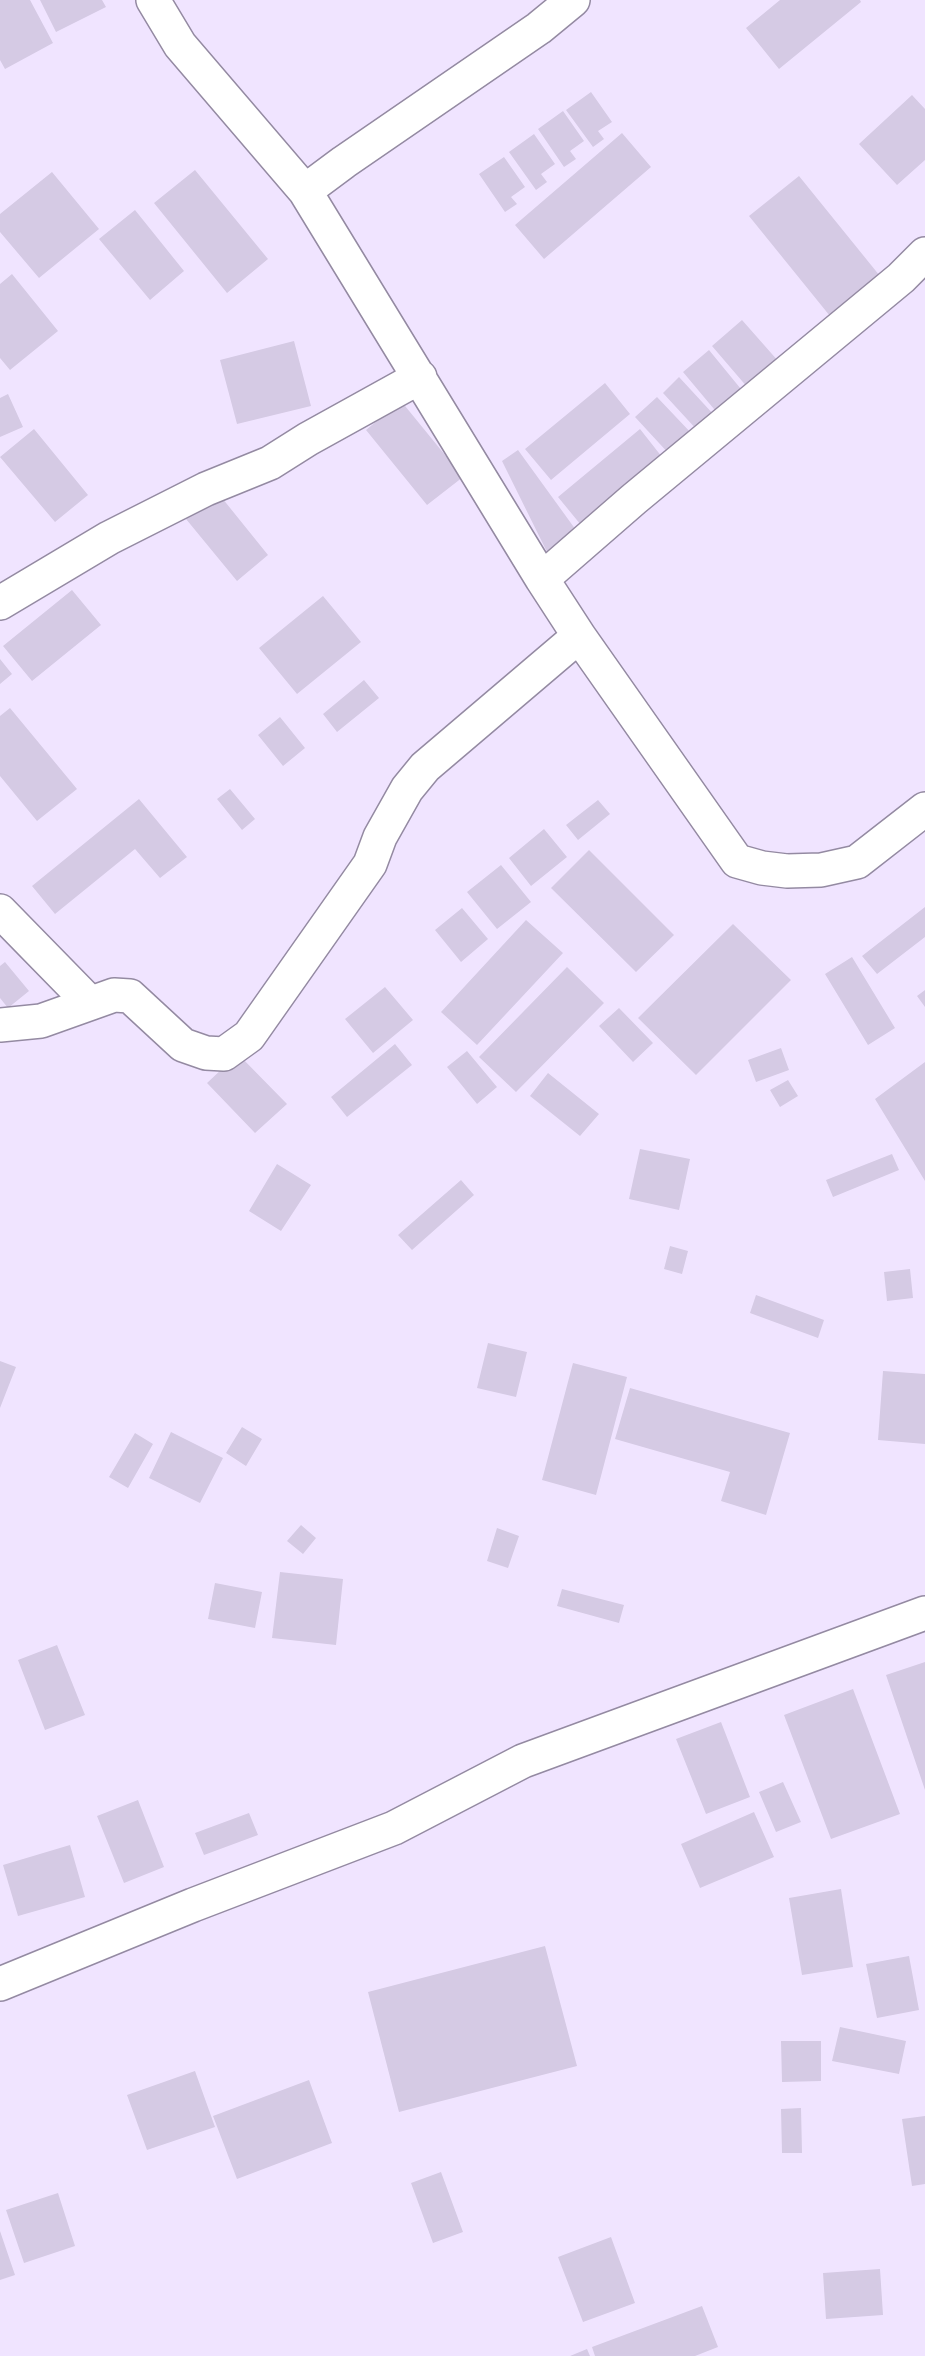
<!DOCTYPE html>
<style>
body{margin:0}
canvas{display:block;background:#f0e4ff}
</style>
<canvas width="925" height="2356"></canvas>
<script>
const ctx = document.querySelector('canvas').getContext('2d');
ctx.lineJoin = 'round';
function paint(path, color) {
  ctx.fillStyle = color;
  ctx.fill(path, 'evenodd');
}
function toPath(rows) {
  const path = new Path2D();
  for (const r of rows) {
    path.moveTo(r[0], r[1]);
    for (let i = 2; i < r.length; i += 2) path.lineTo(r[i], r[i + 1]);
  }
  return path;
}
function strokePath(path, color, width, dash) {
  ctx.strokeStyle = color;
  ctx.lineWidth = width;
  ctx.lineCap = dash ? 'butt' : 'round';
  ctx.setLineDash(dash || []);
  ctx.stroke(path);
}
const building = toPath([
 [0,0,30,0,53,43,5,69,0,60],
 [40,0,102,0,106,7,56,32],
 [780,0,860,0,861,2,779,69,746,28],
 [591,92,612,122,598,131,604,139,593,147,566,110],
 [912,95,925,109,925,160,897,185,859,144],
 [563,111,584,141,570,151,576,159,564,167,538,129],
 [622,133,651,167,544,259,515,225],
 [534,134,555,164,541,174,547,182,536,190,509,152],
 [504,157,525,187,511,197,517,204,505,212,479,174],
 [195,170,268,259,227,293,154,203],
 [52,172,99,229,39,278,0,232,0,214],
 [799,176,884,281,834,321,749,216],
 [135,210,184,271,150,300,99,239],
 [12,274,58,331,10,370,0,358,0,284],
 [742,320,779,362,748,388,712,346],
 [294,341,311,406,237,424,220,360],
 [709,350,745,394,719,415,683,372],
 [679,377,715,416,698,431,663,393],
 [605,383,630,414,551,480,525,449],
 [8,394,23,427,0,437,0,398],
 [657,397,693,435,671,456,635,417],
 [401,401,463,477,427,505,366,430],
 [34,429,88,495,55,522,0,457],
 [640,429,662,457,581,525,558,497],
 [518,450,581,537,550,558,502,461],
 [218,493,268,555,237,581,186,519],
 [72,590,101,625,32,681,3,646],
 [323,596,361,642,297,694,259,648],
 [0,659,12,674,0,684],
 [364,680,379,698,337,732,323,714],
 [10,708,77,789,37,821,0,776,0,716],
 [280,717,305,748,283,766,258,735],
 [230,789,255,819,242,830,217,799],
 [139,799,187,857,160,878,135,849,55,914,32,886],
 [598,800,610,814,578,840,566,825],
 [544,829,567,857,531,886,509,858],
 [589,850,674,935,636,972,551,888],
 [501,865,531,902,497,929,467,892],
 [925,907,925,937,877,974,862,956],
 [462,908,488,939,461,962,435,930],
 [526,920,563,953,477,1045,441,1012],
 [733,924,791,980,696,1075,638,1018],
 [852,957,895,1028,868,1045,825,974],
 [5,962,29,991,8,1008,0,998,0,966],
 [567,967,604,1003,516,1092,479,1057],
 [385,987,413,1020,373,1053,345,1019],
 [925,990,925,1007,917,996],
 [619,1008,653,1043,633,1062,599,1026],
 [395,1044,412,1065,347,1117,331,1097],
 [781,1048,789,1070,756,1082,748,1060],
 [467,1051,497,1087,477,1104,447,1067],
 [238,1054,287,1104,255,1133,207,1083],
 [925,1062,925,1181,875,1099],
 [548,1073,599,1114,580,1136,530,1096],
 [788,1080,798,1096,780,1107,770,1090],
 [640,1149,690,1159,679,1210,629,1199],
 [892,1154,899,1170,833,1197,826,1180],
 [277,1164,311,1185,281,1231,249,1211],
 [461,1180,474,1195,412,1250,398,1235],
 [670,1246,688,1251,682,1274,664,1269],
 [910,1269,913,1298,887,1301,884,1272],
 [756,1295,824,1320,818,1338,750,1313],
 [488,1343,527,1352,516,1397,477,1388],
 [0,1361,16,1367,0,1408],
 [573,1363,627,1377,596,1495,542,1480],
 [883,1371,925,1374,925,1444,878,1440],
 [630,1388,790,1433,766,1515,721,1501,730,1472,615,1439],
 [242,1427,262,1439,246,1466,226,1453],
 [171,1432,223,1458,200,1503,149,1478],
 [135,1433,153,1444,128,1488,109,1477],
 [301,1525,316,1538,303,1554,287,1541],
 [497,1528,519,1536,508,1568,487,1561],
 [280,1572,343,1579,336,1645,272,1638],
 [215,1583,262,1592,255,1628,208,1619],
 [562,1589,624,1605,619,1623,557,1606],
 [57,1645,85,1715,45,1730,18,1660],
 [925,1662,925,1790,886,1675],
 [853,1689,900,1814,831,1839,784,1715],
 [721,1722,750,1797,706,1814,676,1739],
 [783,1782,801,1822,776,1832,759,1792],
 [138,1800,164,1867,124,1883,97,1816],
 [754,1812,774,1857,700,1888,681,1844],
 [249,1813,258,1835,204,1855,195,1833],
 [70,1845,85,1897,18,1916,3,1865],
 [841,1889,853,1967,802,1975,789,1898],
 [545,1946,577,2066,399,2112,368,1992],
 [909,1956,919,2010,877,2018,866,1964],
 [840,2027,906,2041,899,2074,832,2061],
 [781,2041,821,2041,821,2081,782,2082],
 [195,2071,215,2127,147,2150,127,2095],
 [309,2080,332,2143,237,2179,213,2116],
 [801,2108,802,2153,782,2153,781,2109],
 [925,2116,925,2184,912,2186,902,2119],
 [441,2172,463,2232,433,2243,411,2183],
 [58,2193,75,2246,24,2263,6,2210],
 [0,2231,15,2275,0,2280],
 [611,2237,635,2303,583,2322,558,2257],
 [880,2269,883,2315,826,2319,823,2273],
 [702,2306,718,2347,695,2356,595,2356,592,2347],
 [587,2349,590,2356,570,2356]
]);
const minor = toPath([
 [153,0,180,45,305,191,542,579,579,636,737,861,762,868,787,871,821,870,857,862,925,809],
 [305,191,344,162,539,28,573,0],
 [542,579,634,499,901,278,925,254],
 [0,603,109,538,206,489,270,463,308,439,420,377],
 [0,911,90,1003],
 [0,1025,41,1021,114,995,130,996,183,1045,206,1053,224,1054,249,1036,370,864,380,837,407,789,425,767,579,636],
 [0,1984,193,1905,394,1828,523,1761,925,1613]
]);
paint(building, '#d5cae4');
strokePath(minor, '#948aa2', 36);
strokePath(minor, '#fff', 33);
</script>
